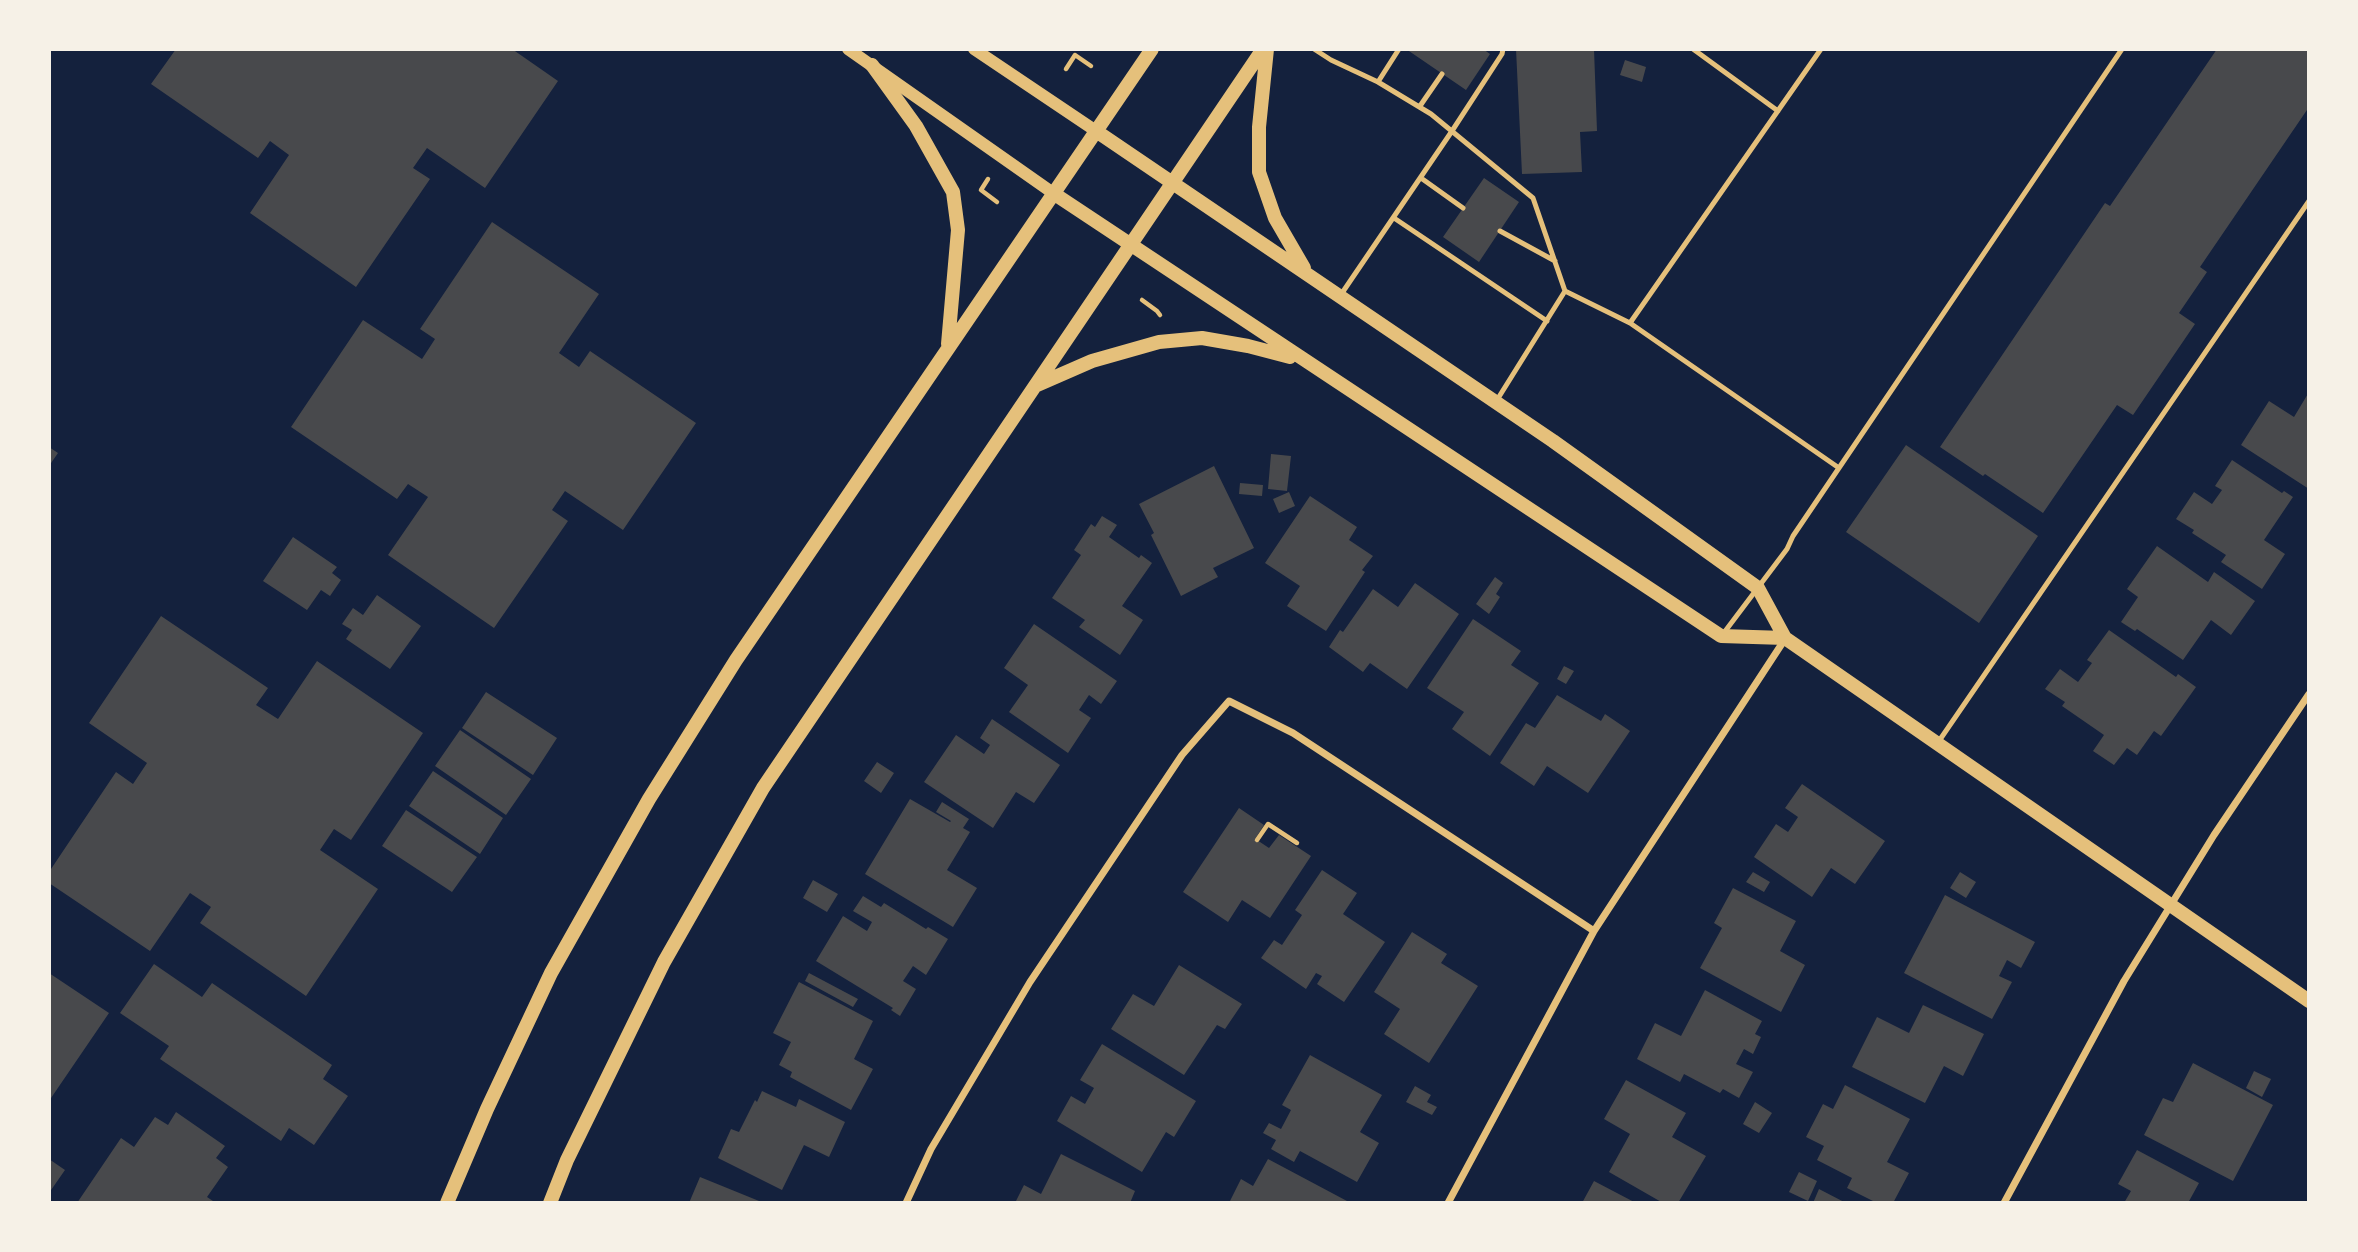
<!DOCTYPE html>
<style>
body{margin:0}
#map{position:relative;width:2358px;height:1252px;overflow:hidden;background:#14213d;font-family:"IBM Plex Serif",serif}
canvas{display:block}
.frame{position:absolute;inset:0;border:51px solid #f6f1e7;pointer-events:none}
</style>
<div id="map">
<canvas width="2358" height="1252"></canvas>
<div class="frame"></div>
</div>
<script>
const ctx = document.querySelector('canvas').getContext('2d');
ctx.lineJoin = 'round';
function paint(path, color) {
  ctx.fillStyle = color;
  ctx.fill(path, 'evenodd');
}
function toPath(rows) {
  const path = new Path2D();
  for (const r of rows) {
    path.moveTo(r[0], r[1]);
    for (let i = 2; i < r.length; i += 2) path.lineTo(r[i], r[i + 1]);
  }
  return path;
}
function strokePath(path, color, width, dash) {
  ctx.strokeStyle = color;
  ctx.lineWidth = width;
  ctx.lineCap = dash ? 'butt' : 'round';
  ctx.setLineDash(dash || []);
  ctx.stroke(path);
}
const building = toPath([
 [176,49,512,49,558,81,485,188,427,148,413,168,430,179,356,287,250,213,289,155,270,141,258,158,151,84],
 [1406,49,1483,49,1490,54,1466,90],
 [1516,49,1594,49,1597,131,1580,132,1582,172,1522,174],
 [2217,49,2309,49,2309,107,2200,267,2207,272,2179,313,2195,324,2133,415,2117,405,2043,513,1985,474,1983,476,1940,447,2105,203,2110,206],
 [1625,60,1646,67,1642,82,1620,75],
 [1484,178,1519,202,1479,262,1443,237],
 [492,222,599,294,559,353,579,367,590,351,696,423,623,530,565,491,552,510,568,521,494,628,388,555,428,497,408,484,397,499,291,427,363,320,422,359,435,339,420,329],
 [2309,392,2309,489,2241,445,2269,401,2294,417],
 [1906,445,2038,536,1979,623,1846,532],
 [49,447,58,453,49,466],
 [1271,454,1291,456,1287,491,1268,489],
 [2232,460,2282,493,2284,491,2293,497,2264,540,2285,554,2262,589,2221,562,2226,555,2192,533,2194,530,2176,519,2194,492,2212,504,2222,490,2215,486],
 [1214,466,1254,548,1213,568,1218,577,1181,596,1151,535,1154,533,1139,504],
 [1240,483,1263,485,1262,496,1239,494],
 [1289,492,1295,506,1279,513,1273,499],
 [1310,496,1357,527,1349,540,1373,556,1362,570,1365,572,1326,631,1287,606,1300,586,1265,563],
 [1102,516,1117,525,1109,537,1139,558,1141,555,1152,563,1122,606,1143,620,1120,655,1079,627,1085,620,1052,598,1081,555,1074,550,1091,524,1095,527],
 [293,537,337,567,332,573,341,580,330,596,321,590,307,610,263,581],
 [2157,546,2208,582,2214,572,2255,601,2231,635,2211,620,2183,660,2137,629,2135,631,2121,622,2138,597,2127,589],
 [1495,577,1503,583,1496,594,1500,597,1489,614,1476,604],
 [1415,583,1459,614,1407,689,1370,663,1363,672,1329,647,1340,630,1343,632,1373,589,1398,607],
 [377,595,421,626,390,669,346,639,352,630,342,624,353,608,363,615],
 [161,616,268,688,256,705,278,719,317,661,423,733,351,840,334,829,320,850,378,889,306,996,200,923,211,907,190,893,150,951,49,883,49,872,116,772,133,784,147,763,89,723],
 [1473,619,1521,651,1511,665,1539,683,1490,756,1452,729,1464,712,1427,688],
 [1034,624,1117,681,1101,704,1089,695,1079,710,1091,718,1068,753,1009,712,1028,685,1004,668],
 [2109,630,2176,677,2178,674,2196,687,2161,736,2154,731,2137,755,2127,748,2114,765,2093,751,2104,735,2062,706,2065,702,2045,689,2060,669,2078,682,2092,663,2087,660],
 [1564,666,1574,671,1566,684,1557,679],
 [486,692,557,738,533,775,462,728],
 [1557,695,1601,721,1605,714,1630,731,1588,793,1547,766,1534,786,1500,763,1526,723,1535,728],
 [992,719,1060,765,1034,803,1016,792,993,828,924,782,956,735,984,754,990,745,980,738],
 [460,730,531,779,506,815,435,766],
 [877,762,894,773,881,793,864,781],
 [433,771,503,818,480,854,409,806],
 [1802,784,1885,841,1855,884,1831,868,1812,897,1754,857,1776,824,1788,832,1798,817,1785,808],
 [910,799,950,822,951,821,936,812,942,802,969,819,963,828,970,832,947,870,977,888,953,927,865,874],
 [1239,808,1264,825,1255,839,1257,840,1269,848,1279,835,1311,856,1270,918,1242,900,1228,922,1183,892],
 [406,810,477,857,452,892,382,846],
 [1322,870,1357,893,1343,914,1385,942,1344,1002,1317,984,1322,976,1316,973,1306,989,1261,958,1274,940,1282,945,1302,915,1295,910],
 [1753,872,1770,882,1764,892,1746,882],
 [1960,872,1976,882,1966,898,1950,888],
 [813,880,838,894,827,912,803,898],
 [1733,888,1796,921,1780,951,1805,965,1781,1012,1700,968,1722,928,1714,923],
 [1945,895,2035,942,2021,968,2007,960,1999,976,2012,982,1992,1019,1904,973],
 [863,896,881,907,884,903,926,929,928,927,948,939,926,975,913,966,903,981,916,989,900,1016,891,1010,893,1008,816,961,843,916,867,931,872,922,853,911],
 [1412,932,1447,954,1441,963,1478,986,1429,1063,1384,1034,1400,1009,1374,992],
 [154,964,202,997,212,983,332,1065,323,1079,348,1096,314,1145,289,1128,281,1141,160,1059,169,1046,120,1013],
 [1179,965,1242,1004,1225,1029,1217,1025,1184,1075,1111,1029,1133,994,1154,1006],
 [49,973,109,1013,49,1101],
 [809,973,858,999,853,1007,805,981],
 [799,982,873,1021,854,1059,873,1069,851,1110,790,1077,792,1072,779,1065,791,1042,773,1033],
 [1705,990,1762,1021,1755,1034,1761,1037,1753,1054,1744,1049,1736,1064,1753,1072,1739,1098,1723,1089,1720,1093,1684,1074,1680,1082,1637,1059,1655,1023,1681,1036],
 [1923,1005,1984,1034,1963,1076,1944,1066,1925,1103,1852,1067,1877,1017,1909,1033],
 [1102,1044,1196,1101,1174,1137,1166,1132,1142,1172,1057,1121,1071,1096,1085,1104,1094,1088,1080,1080],
 [1310,1055,1382,1095,1360,1132,1379,1143,1357,1182,1300,1151,1294,1162,1271,1149,1276,1140,1263,1133,1269,1123,1281,1129,1291,1110,1282,1105],
 [2193,1063,2273,1105,2233,1181,2144,1135,2163,1098,2173,1102],
 [2254,1071,2271,1079,2262,1097,2246,1088],
 [1626,1080,1686,1113,1672,1137,1706,1156,1678,1203,1663,1203,1609,1172,1630,1134,1604,1119],
 [1845,1085,1910,1119,1887,1162,1909,1173,1893,1203,1877,1203,1847,1188,1852,1178,1817,1160,1824,1146,1806,1137,1823,1104,1833,1109],
 [1415,1086,1431,1095,1427,1102,1437,1107,1432,1115,1406,1102],
 [762,1091,796,1107,799,1099,845,1122,829,1157,804,1145,782,1190,718,1158,731,1129,739,1132,755,1100,757,1102],
 [1755,1102,1772,1113,1759,1133,1743,1124],
 [176,1112,225,1146,216,1158,228,1167,207,1197,216,1203,77,1203,121,1138,134,1147,155,1117,168,1125],
 [2137,1150,2199,1183,2188,1203,2124,1203,2131,1191,2118,1184],
 [1061,1154,1135,1191,1130,1203,1015,1203,1024,1185,1041,1194],
 [49,1159,65,1170,49,1193],
 [1268,1159,1347,1201,1346,1203,1229,1203,1241,1179,1253,1186],
 [1799,1172,1817,1181,1808,1201,1789,1192],
 [700,1177,764,1203,689,1203],
 [1594,1181,1636,1203,1582,1203],
 [1819,1189,1846,1203,1813,1203]
]);
const path = toPath([
 [1066,69,1075,55,1091,66],
 [988,179,981,190,997,202],
 [1142,300,1157,311,1160,315],
 [1257,840,1268,824,1297,843]
]);
const service = toPath([
 [1314,49,1331,60,1378,82,1399,49],
 [1693,49,1778,111],
 [1821,49,1630,323,1839,468],
 [1378,82,1431,114,1533,198,1565,291,1497,400],
 [1420,106,1442,74],
 [1421,178,1463,208],
 [1394,218,1547,321],
 [1500,231,1555,261],
 [1565,291,1630,323],
 [1340,296,1452,131,1502,54,1503,49],
 [1723,634,1787,549,1793,536,2122,49],
 [1939,741,2309,201]
]);
const minor = toPath([
 [906,1203,931,1149,1030,982,1182,755,1229,701,1293,733,1594,931],
 [1448,1203,1594,931,1785,639],
 [2004,1203,2124,981,2214,835,2309,694]
]);
const tertiary = toPath([
 [848,49,1053,193],
 [974,49,1096,131]
]);
const secondary = toPath([
 [1267,49,1259,127,1259,172,1275,218,1304,268],
 [872,65,916,126,953,192,958,230,948,344],
 [1096,131,1553,441,1758,588,1785,638,2309,1001],
 [1053,193,1721,636,1785,638],
 [1037,385,1092,361,1159,342,1202,338,1248,346,1290,357],
 [447,1203,487,1109,551,973,649,799,736,660,1152,49],
 [550,1203,567,1160,664,962,763,788,1263,49]
]);
paint(building, '#48494c');
strokePath(path, '#e5c07b', 4.5);
strokePath(service, '#e5c07b', 5);
strokePath(minor, '#e5c07b', 7);
strokePath(tertiary, '#e5c07b', 12);
strokePath(secondary, '#e5c07b', 14);
</script>
